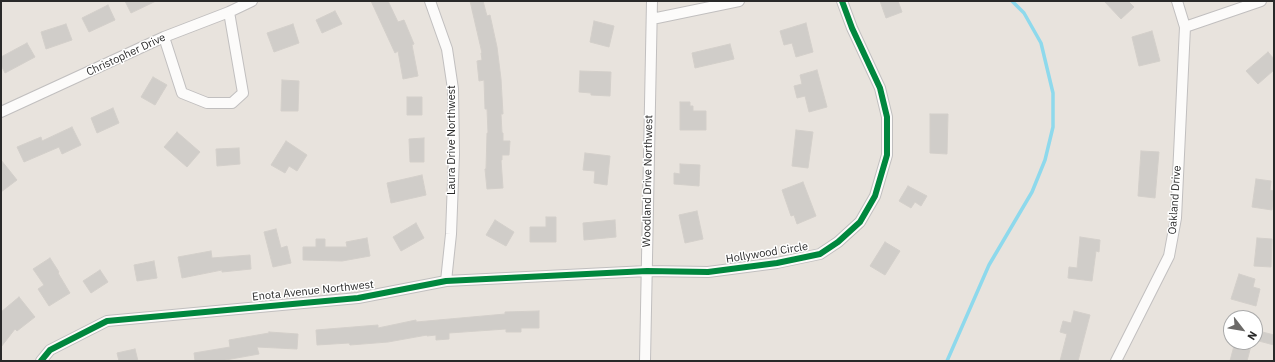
<!DOCTYPE html>
<style>
body{margin:0}
#map{position:relative;width:1275px;height:362px;overflow:hidden;background:#e8e3dd;font-family:"IBM Plex Sans",sans-serif}
canvas{display:block}
.frame{position:absolute;inset:0;border:2px solid #292929;pointer-events:none}
.north{position:absolute;left:1223px;top:310px;width:40px;height:40px;box-sizing:border-box;background:#fff;border:1px solid #a9a9a9;border-radius:50%;rotate:121deg;font-size:11px;font-weight:700;line-height:16px;text-align:center;color:#292929}
.north::after{content:'';display:block;margin:auto;width:14px;height:18px;background:#6c6a68;clip-path:polygon(50% 0,100% 100%,50% 72%,0 100%)}
</style>
<div id="map">
<canvas width="1275" height="362"></canvas>
<div class="frame"></div>
<div class="north">N</div>
</div>
<script>
const ctx = document.querySelector('canvas').getContext('2d');
ctx.lineJoin = 'round';
function toPath(rows) {
  const path = new Path2D();
  for (const r of rows) {
    path.moveTo(r[0], r[1]);
    for (let i = 2; i < r.length; i += 2) path.lineTo(r[i], r[i + 1]);
  }
  return path;
}
function strokePath(path, color, width, dash) {
  ctx.strokeStyle = color;
  ctx.lineWidth = width;
  ctx.lineCap = dash ? 'butt' : 'round';
  ctx.setLineDash(dash || []);
  ctx.stroke(path);
}
function paint(path, color) {
  ctx.fillStyle = color;
  ctx.fill(path, 'evenodd');
}
function label(font, color, halo, rows, align = 'center') {
  ctx.font = font + ' "IBM Plex Sans",sans-serif';
  ctx.lineWidth = 3;
  ctx.setLineDash([]);
  ctx.textBaseline = 'middle';
  ctx.strokeStyle = halo;
  ctx.fillStyle = color;
  for (const [text, x, y, turn = 0] of rows) {
    ctx.save();
    ctx.translate(x, y);
    ctx.rotate((+turn || 0) * Math.PI / 180);
    ctx.textAlign = isNaN(turn) ? turn : align;
    if (halo) ctx.strokeText(text, 0, 0);
    ctx.fillText(text, 0, 0);
    ctx.restore();
  }
}
const stream = toPath([
 [947,361,989,265,1032,192,1045,160,1053,127,1053,93,1041,43,1024,13,1012,1]
]);
const building = toPath([
 [125,1,156,1,131,13,125,1],
 [371,1,388,1,398,22,404,20,414,44,412,45,418,76,403,79,398,51,395,53,371,1],
 [470,1,483,1,487,16,490,15,497,47,501,79,503,114,501,114,502,133,503,133,503,141,510,141,509,155,502,155,502,160,501,160,503,188,487,189,485,169,486,169,487,133,488,133,487,109,485,109,484,80,479,81,477,61,482,60,481,53,482,53,470,1],
 [880,1,898,1,902,12,886,18,880,1],
 [1104,1,1128,1,1134,7,1121,19,1104,1],
 [108,5,115,20,89,32,82,18,108,5],
 [335,11,342,24,322,33,316,20,335,11],
 [594,21,614,26,609,47,590,42,594,21],
 [806,23,813,52,796,57,792,43,784,45,780,31,806,23],
 [66,24,72,40,46,49,41,32,66,24],
 [293,24,299,43,274,52,267,33,293,24],
 [1152,31,1160,61,1139,66,1132,37,1152,31],
 [27,43,35,57,5,73,1,65,1,57,27,43],
 [730,44,734,59,695,68,692,53,730,44],
 [1268,52,1274,59,1274,70,1258,84,1246,71,1268,52],
 [817,70,827,107,809,112,805,96,797,98,794,86,802,84,800,75,817,70],
 [580,71,611,72,610,96,591,95,591,93,579,92,580,71],
 [153,77,167,85,155,105,141,97,153,77],
 [282,80,299,81,298,111,281,111,282,80],
 [407,97,422,97,422,115,407,115,407,97],
 [680,102,690,102,690,106,693,106,693,111,706,111,706,130,680,130,680,102],
 [113,108,119,123,97,133,91,118,113,108],
 [930,114,948,114,947,154,930,153,930,114],
 [72,127,81,145,62,154,59,147,24,162,17,147,41,137,42,141,72,127],
 [796,130,813,132,808,168,792,166,796,130],
 [177,132,200,152,187,167,164,147,177,132],
 [424,138,424,162,410,162,409,139,424,138],
 [286,141,307,155,297,171,289,166,285,173,271,165,286,141],
 [239,148,240,164,217,166,216,149,239,148],
 [1141,151,1159,152,1155,198,1138,196,1141,151],
 [585,153,610,156,607,185,594,183,595,171,583,170,585,153],
 [1,160,17,180,1,192,1,160],
 [680,164,700,165,699,186,674,184,674,173,680,174,680,164],
 [422,175,426,195,391,203,387,183,422,175],
 [1256,179,1271,181,1270,190,1274,191,1272,210,1252,207,1256,179],
 [803,182,816,216,797,224,794,215,791,216,782,190,803,182],
 [908,186,927,196,921,206,915,202,911,208,899,201,908,186],
 [697,211,703,239,685,243,679,215,697,211],
 [546,217,556,217,556,242,530,242,530,227,546,227,546,217],
 [495,220,514,232,506,246,486,235,495,220],
 [615,220,616,237,584,240,583,223,615,220],
 [416,223,424,238,401,251,393,237,416,223],
 [276,229,281,248,287,246,291,263,273,267,264,232,276,229],
 [1080,237,1100,240,1099,252,1096,251,1092,281,1068,278,1069,267,1077,268,1080,237],
 [367,238,370,256,342,261,303,260,303,247,316,247,316,239,325,239,325,247,347,247,346,242,367,238],
 [1257,238,1272,239,1271,267,1254,266,1257,238],
 [885,242,900,251,885,275,870,266,885,242],
 [211,251,212,258,250,255,251,269,222,272,222,270,182,278,178,257,211,251],
 [50,258,59,272,58,273,70,293,49,306,38,289,44,285,33,269,50,258],
 [154,261,157,278,137,281,134,265,154,261],
 [100,270,108,282,91,293,83,281,100,270],
 [1239,274,1255,279,1253,287,1260,289,1256,306,1231,299,1239,274],
 [19,297,35,317,17,331,15,329,1,347,1,312,19,297],
 [539,311,539,328,521,328,521,332,506,332,506,329,449,333,449,339,436,340,436,335,427,336,427,335,388,342,350,345,349,343,317,345,316,330,378,325,378,328,416,320,416,322,505,314,505,312,539,311],
 [1074,311,1090,315,1078,361,1060,361,1067,334,1060,332,1063,321,1071,323,1074,311],
 [1255,330,1274,335,1274,345,1255,340,1255,330],
 [269,332,298,334,297,349,257,347,259,354,220,361,195,361,194,353,230,347,229,340,269,333,269,332],
 [1235,342,1252,342,1247,361,1230,361,1235,342],
 [135,349,138,361,119,361,117,353,135,349]
]);
const street = toPath([
 [430,1,447,49,453,89,454,154,451,234,446,281],
 [652,19,739,1],
 [1185,27,1261,1],
 [164,37,182,93,207,103,232,103,243,93,229,12],
 [1,112,164,37,229,12,252,1],
 [41,361,50,350,107,321,358,298,446,281,647,271,708,272,777,263,820,254,838,242,860,222,875,196,887,155,887,117,880,88,852,28,842,1],
 [645,361,652,1],
 [1116,361,1169,256,1176,218,1185,27,1177,1]
]);
const cycleway = toPath([
 [41,361,50,350,107,321,358,298,446,281,647,271,708,272,777,263,820,254,838,242,860,222,875,196,887,155,887,117,880,88,852,28,842,1]
]);
const streetNames = [
 ["Christopher Drive",126,55,-25],
 ["Laura Drive Northwest",452,140,-90],
 ["Woodland Drive Northwest",648,181,-89],
 ["Oakland Drive",1175,200,-86],
 ["Hollywood Circle",767,253,-9],
 ["Enota Avenue Northwest",313,291,-6]
];
strokePath(stream, '#8ed9ec', 3.5);
paint(building, '#d0cdc9');
strokePath(building, '#d3cfca', 1);
strokePath(street, '#c1bfbf', 12);
strokePath(street, '#fcfbfa', 10);
strokePath(cycleway, '#00873e', 6);
label('11px', '#292929', '#fff', streetNames);
</script>
